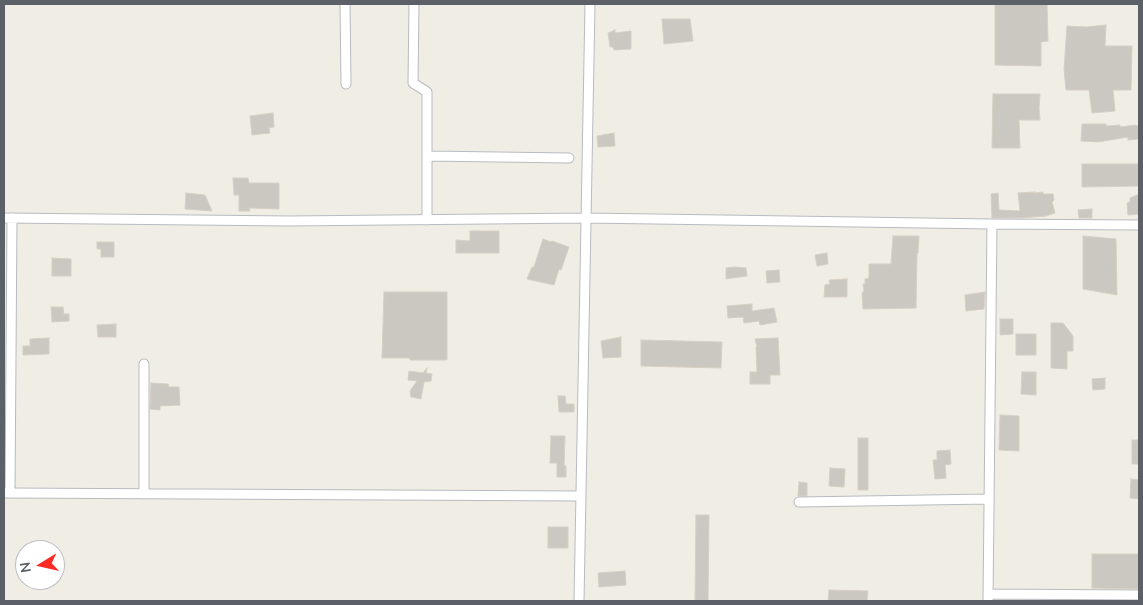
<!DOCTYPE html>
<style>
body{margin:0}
#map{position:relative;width:1143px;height:605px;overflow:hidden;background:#f0ede5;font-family:"Nunito Sans",sans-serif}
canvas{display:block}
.frame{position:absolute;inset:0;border:5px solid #5c6167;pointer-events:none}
.north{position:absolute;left:15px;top:540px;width:50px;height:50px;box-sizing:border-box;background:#fff;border:1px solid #bec0c2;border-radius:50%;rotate:261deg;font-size:14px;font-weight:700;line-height:20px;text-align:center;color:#5c6167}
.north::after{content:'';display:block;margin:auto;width:18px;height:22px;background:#f92b23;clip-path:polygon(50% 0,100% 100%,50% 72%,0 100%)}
</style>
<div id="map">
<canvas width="1143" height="605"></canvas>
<div class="frame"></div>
<div class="north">N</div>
</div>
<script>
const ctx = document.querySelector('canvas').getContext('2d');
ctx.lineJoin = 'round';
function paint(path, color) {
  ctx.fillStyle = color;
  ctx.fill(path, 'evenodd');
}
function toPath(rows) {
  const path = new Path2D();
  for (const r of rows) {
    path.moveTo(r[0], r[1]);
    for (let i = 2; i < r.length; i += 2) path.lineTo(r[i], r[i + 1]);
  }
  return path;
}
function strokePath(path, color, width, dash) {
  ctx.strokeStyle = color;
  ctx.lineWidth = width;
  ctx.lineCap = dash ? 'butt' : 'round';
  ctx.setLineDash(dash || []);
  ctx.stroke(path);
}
const building = toPath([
 [995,4,1047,4,1048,41,1041,42,1041,66,995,65,995,4],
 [662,19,690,19,693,41,664,44,662,19],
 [1106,25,1105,46,1132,46,1131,90,1113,90,1115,111,1092,113,1089,90,1066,90,1064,69,1067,26,1086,27,1106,25],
 [615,30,615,33,631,31,631,49,614,50,613,47,610,47,608,33,615,30],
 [993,94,1040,94,1039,108,1040,120,1019,120,1020,148,992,148,993,94],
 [273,113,274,127,269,128,270,133,252,135,250,116,273,113],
 [1082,124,1106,124,1106,126,1120,125,1120,127,1136,125,1137,126,1139,126,1139,139,1128,140,1128,137,1098,142,1081,141,1082,124],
 [614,133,615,146,598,147,597,136,614,133],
 [1082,164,1139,164,1139,186,1082,187,1082,164],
 [233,178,248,178,249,183,279,183,279,209,249,208,250,211,239,211,239,195,234,195,233,178],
 [1035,192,1035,193,1043,192,1043,194,1053,194,1054,200,1052,202,1055,213,1046,216,1021,218,992,218,991,194,998,193,999,210,1020,211,1018,193,1035,192],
 [186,193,205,195,212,211,185,209,186,193],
 [1139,194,1139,214,1128,215,1127,203,1130,202,1130,198,1139,194],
 [1092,209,1092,218,1079,218,1078,210,1092,209],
 [470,231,499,231,499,253,456,253,456,240,470,241,470,231],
 [893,236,919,236,918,253,917,253,916,308,863,309,862,293,864,291,863,284,865,284,865,279,869,278,869,264,891,264,893,236],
 [1083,236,1116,239,1117,295,1083,289,1083,236],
 [543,239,551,242,552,241,569,247,561,270,559,269,554,285,527,279,532,267,534,267,543,239],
 [97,242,114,242,114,257,101,257,101,249,97,249,97,242],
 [827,253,828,264,817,266,815,255,827,253],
 [52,258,71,259,71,276,52,276,52,258],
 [735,267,746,268,747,276,726,279,726,268,735,267],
 [779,270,780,282,767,283,766,271,779,270],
 [847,279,847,297,824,297,825,285,830,284,829,280,847,279],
 [384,292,447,292,447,360,410,360,410,358,382,358,384,292],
 [985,292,984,309,966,311,965,295,985,292],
 [752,304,752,311,774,308,777,322,760,325,759,321,744,323,743,317,728,318,727,306,752,304],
 [51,307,63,307,64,314,69,314,69,321,52,322,51,307],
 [1000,319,1013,319,1013,334,1000,335,1000,319],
 [1051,323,1063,323,1073,336,1073,351,1067,351,1067,369,1051,368,1051,323],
 [116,324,116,337,98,337,97,325,116,324],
 [1016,334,1036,334,1036,355,1016,355,1016,334],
 [621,337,621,357,603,358,601,341,621,337],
 [49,338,49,354,23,355,23,346,30,346,30,339,49,338],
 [778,338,780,375,770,375,770,384,750,384,750,372,757,372,756,347,757,347,755,339,778,338],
 [641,340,722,342,721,368,641,366,641,340],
 [427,368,426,373,432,374,431,381,424,382,421,399,411,397,410,391,417,381,408,380,409,371,423,373,427,368],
 [1022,372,1036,372,1036,395,1021,394,1022,372],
 [1105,378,1105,389,1093,390,1092,379,1105,378],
 [151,383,168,384,169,387,179,387,180,405,160,406,160,410,150,409,151,383],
 [558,396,565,396,566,404,574,404,574,412,559,412,558,396],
 [1000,415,1019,416,1019,451,999,450,1000,415],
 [551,436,565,436,564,466,566,466,566,477,557,477,557,463,550,463,551,436],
 [858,438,868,438,868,490,858,490,858,438],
 [1132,440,1139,440,1139,464,1132,464,1132,440],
 [950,450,951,464,945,465,946,478,935,479,933,460,937,460,937,451,950,450],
 [830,468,845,469,844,487,829,486,830,468],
 [1131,479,1139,480,1139,499,1130,498,1131,479],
 [799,482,807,483,807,496,798,496,799,482],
 [696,515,709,515,708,601,695,601,696,515],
 [548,527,568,527,568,548,548,548,548,527],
 [1092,554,1139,554,1139,589,1092,588,1092,554],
 [625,571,626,585,599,587,598,573,625,571],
 [829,590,868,591,867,601,828,601,829,590]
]);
const minor = toPath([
 [345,4,346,84],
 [414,4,413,83,427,92,427,220],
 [427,156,569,158],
 [4,218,290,221,587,218,992,224,1139,225],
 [4,493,580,496],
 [10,493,12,218],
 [144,494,144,364],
 [799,502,989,499],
 [988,594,1139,595],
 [579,601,590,4],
 [988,601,992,224]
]);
paint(building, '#cbc8c2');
strokePath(building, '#d6cfc2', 1);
strokePath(minor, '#b7bbc0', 11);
strokePath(minor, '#fff', 9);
</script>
